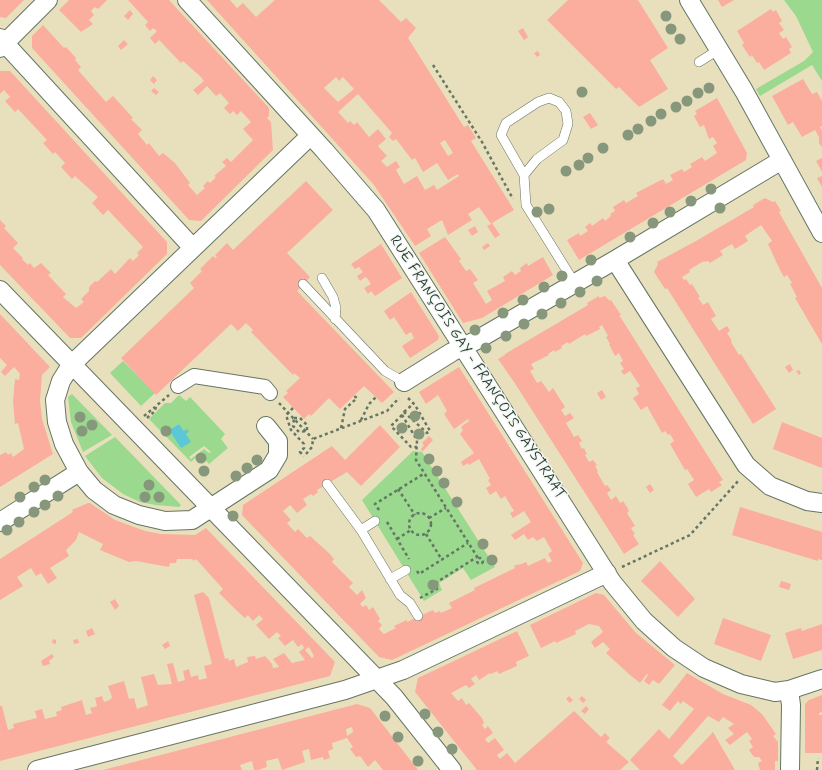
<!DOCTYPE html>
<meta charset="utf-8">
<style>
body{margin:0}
canvas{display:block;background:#e8e0bc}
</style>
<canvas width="822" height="770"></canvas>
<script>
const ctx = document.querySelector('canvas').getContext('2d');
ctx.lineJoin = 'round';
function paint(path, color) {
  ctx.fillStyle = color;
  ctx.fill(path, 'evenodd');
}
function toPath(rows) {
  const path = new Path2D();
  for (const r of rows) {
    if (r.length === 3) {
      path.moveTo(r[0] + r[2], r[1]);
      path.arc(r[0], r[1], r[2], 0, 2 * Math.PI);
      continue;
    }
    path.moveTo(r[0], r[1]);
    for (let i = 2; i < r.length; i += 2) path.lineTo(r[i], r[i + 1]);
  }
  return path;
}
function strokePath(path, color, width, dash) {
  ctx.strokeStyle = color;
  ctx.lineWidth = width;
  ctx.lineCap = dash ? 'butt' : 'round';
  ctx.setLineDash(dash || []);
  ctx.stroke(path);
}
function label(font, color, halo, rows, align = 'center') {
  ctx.font = font + ' Mynerve,sans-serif';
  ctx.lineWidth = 3;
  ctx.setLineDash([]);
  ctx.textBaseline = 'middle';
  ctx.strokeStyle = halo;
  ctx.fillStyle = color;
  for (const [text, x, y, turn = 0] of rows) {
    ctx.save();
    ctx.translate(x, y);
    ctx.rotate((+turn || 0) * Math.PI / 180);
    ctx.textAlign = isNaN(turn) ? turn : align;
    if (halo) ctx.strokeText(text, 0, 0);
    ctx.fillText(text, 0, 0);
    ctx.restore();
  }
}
const green = toPath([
 [784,0,822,0,822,81,812,65,760,96,756,89,804,61,813,52,796,16],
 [123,361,155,393,141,406,110,373],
 [72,394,112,435,83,452,71,422,68,397],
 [179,395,186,401,190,397,225,434,221,439,228,448,209,464,200,454,191,462,149,419,165,403,171,403],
 [179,424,184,431,189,432,186,434,169,430],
 [204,446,211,452,209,453,204,449,191,459,189,457],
 [115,437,181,505,179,507,156,505,140,502,123,494,102,478,85,456],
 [413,451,422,452,495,567,471,580,463,568,439,583,442,590,424,601,362,500]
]);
const water = toPath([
 [179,424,184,431,187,429,189,432,186,434,191,442,181,448,169,430]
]);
const building = toPath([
 [0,0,24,0,6,18,0,17],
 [69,0,107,0,98,9,95,7,91,11,94,15,89,20,93,24,81,32,59,10],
 [128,0,169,0,269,108,269,116,267,118,271,122,273,150,201,221,189,220,32,48,32,36,43,25,64,48,66,47,76,58,75,60,81,67,78,70,106,102,113,96,133,118,131,119,142,130,138,134,147,145,149,143,159,156,163,153,175,163,190,183,188,185,197,195,205,188,203,186,208,181,210,183,216,177,214,176,226,166,222,162,227,158,231,162,253,140,243,129,251,122,241,111,237,115,233,111,230,114,224,108,229,103,220,93,216,96,207,86,198,95,193,90,204,81,200,76,183,61,181,63,159,40,155,44,150,38,157,31,153,28,150,31,145,25,148,22],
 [207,0,230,0,237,8,243,3,256,17,275,0,379,0,401,22,406,18,416,28,408,38,464,127,468,125,476,138,471,141,514,210,492,223,500,235,495,238,487,226,491,224,479,207,468,214,472,220,448,235,442,220,427,229,431,236,415,246,374,185],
 [336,77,339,81,343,77,354,89,338,102,324,88],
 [358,94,392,133,389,137,393,141,396,139,412,160,415,158,423,172,437,163,448,180,458,174,459,176,437,190,434,185,425,190,417,176,404,184,396,170,400,167,396,161,387,167,381,161,387,156,378,146,386,139,378,129,369,137,357,122,354,125,350,121,348,123,338,112],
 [445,140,453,153,448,156,440,143],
 [568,0,638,0,668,48,650,60,668,89,639,107,619,87,616,89,547,20],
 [718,0,734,0,722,7],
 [771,9,773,12,776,10,782,21,779,23,784,30,779,33,783,39,786,37,792,47,789,49,791,53,764,70,759,62,757,63,752,55,750,57,742,45,744,43,737,31],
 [130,10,133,14,128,20,124,16],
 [523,28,528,37,524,40,518,31],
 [124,40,128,44,121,50,118,46],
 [538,51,540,55,537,57,534,53],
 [0,71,10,71,167,242,167,254,81,338,70,338,0,265,0,220,6,226,4,228,18,243,13,248,23,258,22,259,28,265,30,263,34,268,41,263,51,273,48,275,66,294,63,297,76,308,84,302,81,299,89,291,89,287,95,281,97,282,111,269,115,274,130,258,133,261,139,255,137,253,143,247,108,210,103,215,92,203,98,197,75,176,72,179,61,167,65,163,55,152,53,154,43,143,47,140,18,109,15,112,5,101,10,97,4,90,0,94],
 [153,76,157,80,154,84,150,80],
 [803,79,812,94,817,92,822,101,822,126,820,127,822,131,822,147,819,143,819,137,815,130,802,137,793,122,788,125,772,96],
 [154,88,159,92,156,95,151,91],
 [717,98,747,153,746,160,579,260,567,240,579,233,580,236,588,231,585,227,590,223,592,226,603,218,605,221,611,216,610,214,615,211,613,207,624,200,626,203,638,196,636,193,663,179,666,184,673,180,670,175,682,169,684,172,692,167,690,164,702,157,705,161,717,153,713,146,717,143,713,137,709,139,704,125,700,127,694,116,697,114,695,111],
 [590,113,598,125,591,129,583,117],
 [822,158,822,172,816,161],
 [822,176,822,187,817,178],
 [306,181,333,210,287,253,310,277,297,291,394,392,382,403,364,386,340,409,329,398,311,416,309,414,304,419,283,397,288,393,286,391,300,378,294,373,293,375,251,332,253,330,246,323,238,331,231,324,156,395,121,358,194,288,190,283,202,271,200,269,213,256,215,258,217,257,215,255,227,243,233,250],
 [765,198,773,202,775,201,781,211,779,212,822,288,822,344,795,298,797,297,790,284,792,283,787,275,784,277,780,270,768,244,772,241,761,225,745,236,748,241,735,249,732,244,720,251,723,255,710,263,708,261,702,262,689,270,690,272,682,277,684,280,686,279,690,285,692,284,700,297,698,298,703,305,708,302,716,316,711,319,719,331,727,326,730,331,727,333,732,341,731,342,739,355,741,354,776,409,753,424,667,288,665,289,654,272,658,264,657,262,696,241,754,207,753,205],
 [475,226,478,232,472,236,468,230],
 [445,237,461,259,459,261,466,271,470,269,478,280,473,283,486,304,492,300,487,291,505,281,503,277,512,271,515,275,521,271,520,268,527,263,528,266,543,257,553,275,482,318,463,323,419,253],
 [488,243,490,246,484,250,482,247],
 [381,244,402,278,375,296,371,291,368,294,364,288,371,284,367,278,365,277,360,281,357,276,363,272,359,267,355,269,351,264],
 [411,292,439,336,438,340,410,358,402,346,414,338,411,332,406,335,394,317,390,320,384,311],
 [599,296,599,298,605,296,610,301,611,300,621,315,619,316,621,318,723,480,719,482,722,485,711,492,709,489,696,497,688,484,694,480,687,469,685,470,670,444,674,441,670,434,668,435,665,431,662,433,647,406,641,410,633,398,639,394,636,388,640,386,630,371,624,375,621,371,624,369,620,363,623,361,619,353,615,356,609,344,610,344,606,337,608,336,602,325,599,327,600,329,586,336,585,334,569,344,568,342,561,346,562,348,555,352,554,350,548,354,549,355,531,364,534,369,530,371,537,383,541,381,549,392,553,388,565,407,561,410,565,416,570,413,574,418,566,423,574,437,578,435,582,441,579,443,582,449,584,448,587,454,585,455,589,462,593,460,597,465,595,466,598,471,597,472,605,486,607,485,611,490,607,493,611,500,616,496,620,503,623,501,627,507,629,511,627,513,635,526,631,528,635,534,633,535,639,544,624,554,514,382,498,359,505,355,505,354,588,305,587,303],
 [0,314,50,367,42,375,40,401,42,419,53,454,0,487,0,455,6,452,8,455,11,453,13,457,24,449,18,423,15,424,13,401,15,379,19,380,20,374,14,367,5,376,1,372,7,365,0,358],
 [790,364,793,370,789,373,785,367],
 [459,367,583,563,580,571,392,660,379,657,242,515,243,505,332,446,345,460,380,425,400,447,361,486,347,472,317,490,318,492,313,496,311,494,303,499,307,505,297,513,290,505,283,511,291,520,287,523,295,532,298,529,307,538,310,536,329,553,334,559,332,562,353,583,349,587,357,595,362,590,366,598,360,604,363,607,366,605,369,610,373,607,380,619,378,621,382,625,379,629,384,634,396,628,394,626,407,620,407,622,433,610,435,613,440,611,441,613,452,608,449,603,475,590,474,588,515,568,514,566,519,564,519,565,526,562,528,566,545,558,548,563,552,561,548,554,552,551,544,537,537,541,533,537,528,540,524,534,515,540,511,535,531,522,524,511,513,518,510,513,514,511,505,496,501,499,496,491,490,495,486,488,491,485,488,480,490,479,479,459,469,465,468,463,463,466,461,462,474,453,460,434,463,430,461,427,469,421,468,419,454,429,444,414,447,411,438,395,426,404,419,392],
 [799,370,801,373,799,375,796,371],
 [602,390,606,397,601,400,597,393],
 [782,422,822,438,822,468,773,449],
 [429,436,433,440,422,452,421,449,424,445,422,443],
 [650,484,654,490,650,493,646,487],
 [88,503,90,503,115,520,145,531,161,534,195,535,206,528,335,662,330,676,0,761,0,706,2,706,8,730,14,728,13,724,37,718,35,711,42,709,45,719,57,716,56,712,62,710,61,707,82,700,86,715,92,713,90,708,97,706,95,698,102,696,104,702,110,700,112,697,108,686,124,681,129,699,134,698,137,709,148,705,141,677,154,674,158,685,172,684,167,664,173,663,178,682,185,680,183,671,189,669,191,677,198,675,199,680,207,678,204,666,212,664,194,595,203,592,209,598,225,659,228,658,229,661,234,659,236,667,248,662,247,657,255,656,256,659,265,656,272,664,273,668,279,667,273,659,284,653,292,663,305,660,299,652,304,648,302,644,298,647,293,640,285,646,278,638,281,636,277,632,269,639,256,625,263,619,259,615,253,621,248,615,245,618,236,610,219,593,223,589,196,559,194,561,192,559,177,559,176,563,170,563,169,567,136,561,129,562,100,550,103,544,79,532,76,540,66,550,69,556,50,568,57,578,48,584,41,573,36,576,31,568,17,577,23,586,0,600,0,559,73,512,72,510],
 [309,647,314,656,312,658,305,650],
 [740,507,822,532,822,560,818,559,818,561,732,535],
 [660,561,695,599,678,617,641,581],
 [781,581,791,584,789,590,779,587],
 [596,593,604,595,636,633,675,665,659,684,653,680,649,685,644,681,648,675,647,674,640,683,630,675,606,653,610,649,603,642,595,648,591,642,603,632,599,626,589,624,575,631,576,634,556,643,555,641,541,648,530,625],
 [115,599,119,606,115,610,110,602],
 [723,618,771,635,761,661,714,644],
 [822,624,822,650,793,659,785,633,801,628,802,631],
 [92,628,95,634,88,637,86,631],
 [517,631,529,656,516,662,517,666,499,674,497,671,491,674,490,673,479,680,476,675,471,679,475,684,469,688,466,685,451,693,458,701,462,698,466,705,469,703,482,718,484,723,482,725,485,729,488,726,493,733,485,739,488,743,495,738,504,750,497,755,500,759,507,753,515,763,574,711,601,737,605,733,610,738,606,742,629,762,620,770,477,770,415,692,418,678],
 [53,639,56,640,56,644,52,643],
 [78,639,79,643,74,644,73,640],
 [168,641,170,646,165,649,162,645],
 [52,654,54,657,49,661,50,664,43,666,41,661],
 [687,673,723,694,751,705,762,714,776,734,773,736,778,742,778,761,775,761,775,770,760,770,758,763,762,761,759,757,754,757,749,750,753,747,749,741,752,739,747,732,730,745,725,740,734,734,728,728,734,724,723,717,719,722,708,716,673,756,682,765,713,732,735,770,640,770,630,760,659,729,669,739,694,709,683,701,681,704,678,701,670,711,662,705],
 [822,695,822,712,819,713,819,715,822,715,822,753,805,753,805,704,809,700],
 [569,696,573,700,570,703,566,699],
 [582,696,586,700,583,703,579,699],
 [357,704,370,708,418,770,383,770,375,760,368,767,360,756,356,757,350,749,353,747,347,738,332,743,333,749,328,751,330,758,324,760,323,757,311,760,309,749,302,751,305,762,282,770,278,758,266,761,267,767,258,770,254,770,252,761,240,765,242,770,103,770],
 [352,727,353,732,347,736,346,729],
 [586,706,589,709,585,714,581,711]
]);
const path = toPath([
 [433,65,482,142,513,199],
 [408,398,415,405,430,431,427,433,404,412,402,415,417,440,416,460,478,558],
 [279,403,313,439],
 [293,408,286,415,291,430,304,444,304,448,300,452,304,456],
 [404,412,413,404],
 [402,415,391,426,411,447,417,447],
 [144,416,155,407],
 [147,418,155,411,156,406,169,395],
 [294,418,300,418,307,425,307,431,299,432,293,426,294,418],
 [361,420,369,404,376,397],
 [341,428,345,409,357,398,354,396],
 [306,454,312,447,313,439,387,411,399,398],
 [398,489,415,515],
 [379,510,375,504,425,473],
 [420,524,11],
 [429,518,446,508],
 [387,522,409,559],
 [426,534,442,560],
 [397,539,411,530],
 [480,561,3],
 [622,567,690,535,739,480],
 [417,571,419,574,468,543],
 [420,598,437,589,437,582,477,557],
 [817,770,818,758]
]);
const service = toPath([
 [699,62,718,50],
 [524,175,537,159,563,140,568,124,566,111,559,102,549,98,538,102,506,123,501,135,524,175,526,205,574,282],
 [322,278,333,297,336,308,335,319],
 [303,284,385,371,404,382],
 [327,484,361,530,400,595,410,603,418,616],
 [361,530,375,521],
 [390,579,406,570]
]);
const pedestrian = toPath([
 [178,386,194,376,265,387,270,393]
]);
const minor = toPath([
 [187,0,324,150,376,210,612,582,644,621,674,648,704,668,741,684,775,692,789,690,822,679],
 [689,0,744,91,822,233],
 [0,38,193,248],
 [0,48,48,0],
 [615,260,746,465,770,486,807,501,822,503],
 [0,290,394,697,452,770],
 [404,382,452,352,475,341,615,260,782,160],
 [266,426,278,441,278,455,269,470,192,520,165,521,139,515,114,505,94,490,79,472,64,444,57,422,55,400,61,381,71,365,310,136],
 [0,522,79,472],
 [789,690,791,705,790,770],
 [37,770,345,690,403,670,607,573]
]);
const trees = [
 [666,16],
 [671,29],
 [680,39],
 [709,88],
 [582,92],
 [698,93],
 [687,101],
 [676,107],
 [661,114],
 [651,121],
 [638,129],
 [628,135],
 [603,148],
 [588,158],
 [579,165],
 [566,171],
 [711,189],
 [691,201],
 [720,208],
 [549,209],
 [537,212],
 [670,212],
 [653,223],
 [630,237],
 [591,260],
 [562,276],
 [597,281],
 [544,287],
 [580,292],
 [523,300],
 [561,303],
 [503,313],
 [542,314],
 [524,324],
 [475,330],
 [506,336],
 [486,348],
 [415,416],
 [80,417],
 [92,425],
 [402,428],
 [82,431],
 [166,431],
 [419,434],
 [201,458],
 [429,459],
 [257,460],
 [247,468],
 [204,471],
 [437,471],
 [236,476],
 [45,480],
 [444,483],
 [149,485],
 [34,487],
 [58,496],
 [20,497],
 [145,497],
 [159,497],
 [457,502],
 [45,505],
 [34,512],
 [233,516],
 [19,522],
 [7,530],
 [483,544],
 [492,560],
 [433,585],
 [425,714],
 [385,716],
 [438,732],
 [398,737],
 [452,749],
 [418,761]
];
const streetNames = [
 ["RUE FRANÇOIS GAY - FRANÇOIS GAYSTRAAT",477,368,57]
];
paint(green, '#9ad98e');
paint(water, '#5cc8d5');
paint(building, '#fbad9e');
strokePath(service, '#657664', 10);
strokePath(pedestrian, '#657664', 16);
strokePath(minor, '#657664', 20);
strokePath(path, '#657664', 2.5, [3, 3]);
strokePath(service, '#fff', 9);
strokePath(pedestrian, '#fff', 14);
strokePath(minor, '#fff', 18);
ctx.fillStyle = '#87977b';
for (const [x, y] of trees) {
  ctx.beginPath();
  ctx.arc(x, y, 5.5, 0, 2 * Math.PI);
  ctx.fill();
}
label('15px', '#1f3d34', '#f6f6f2', streetNames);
</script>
